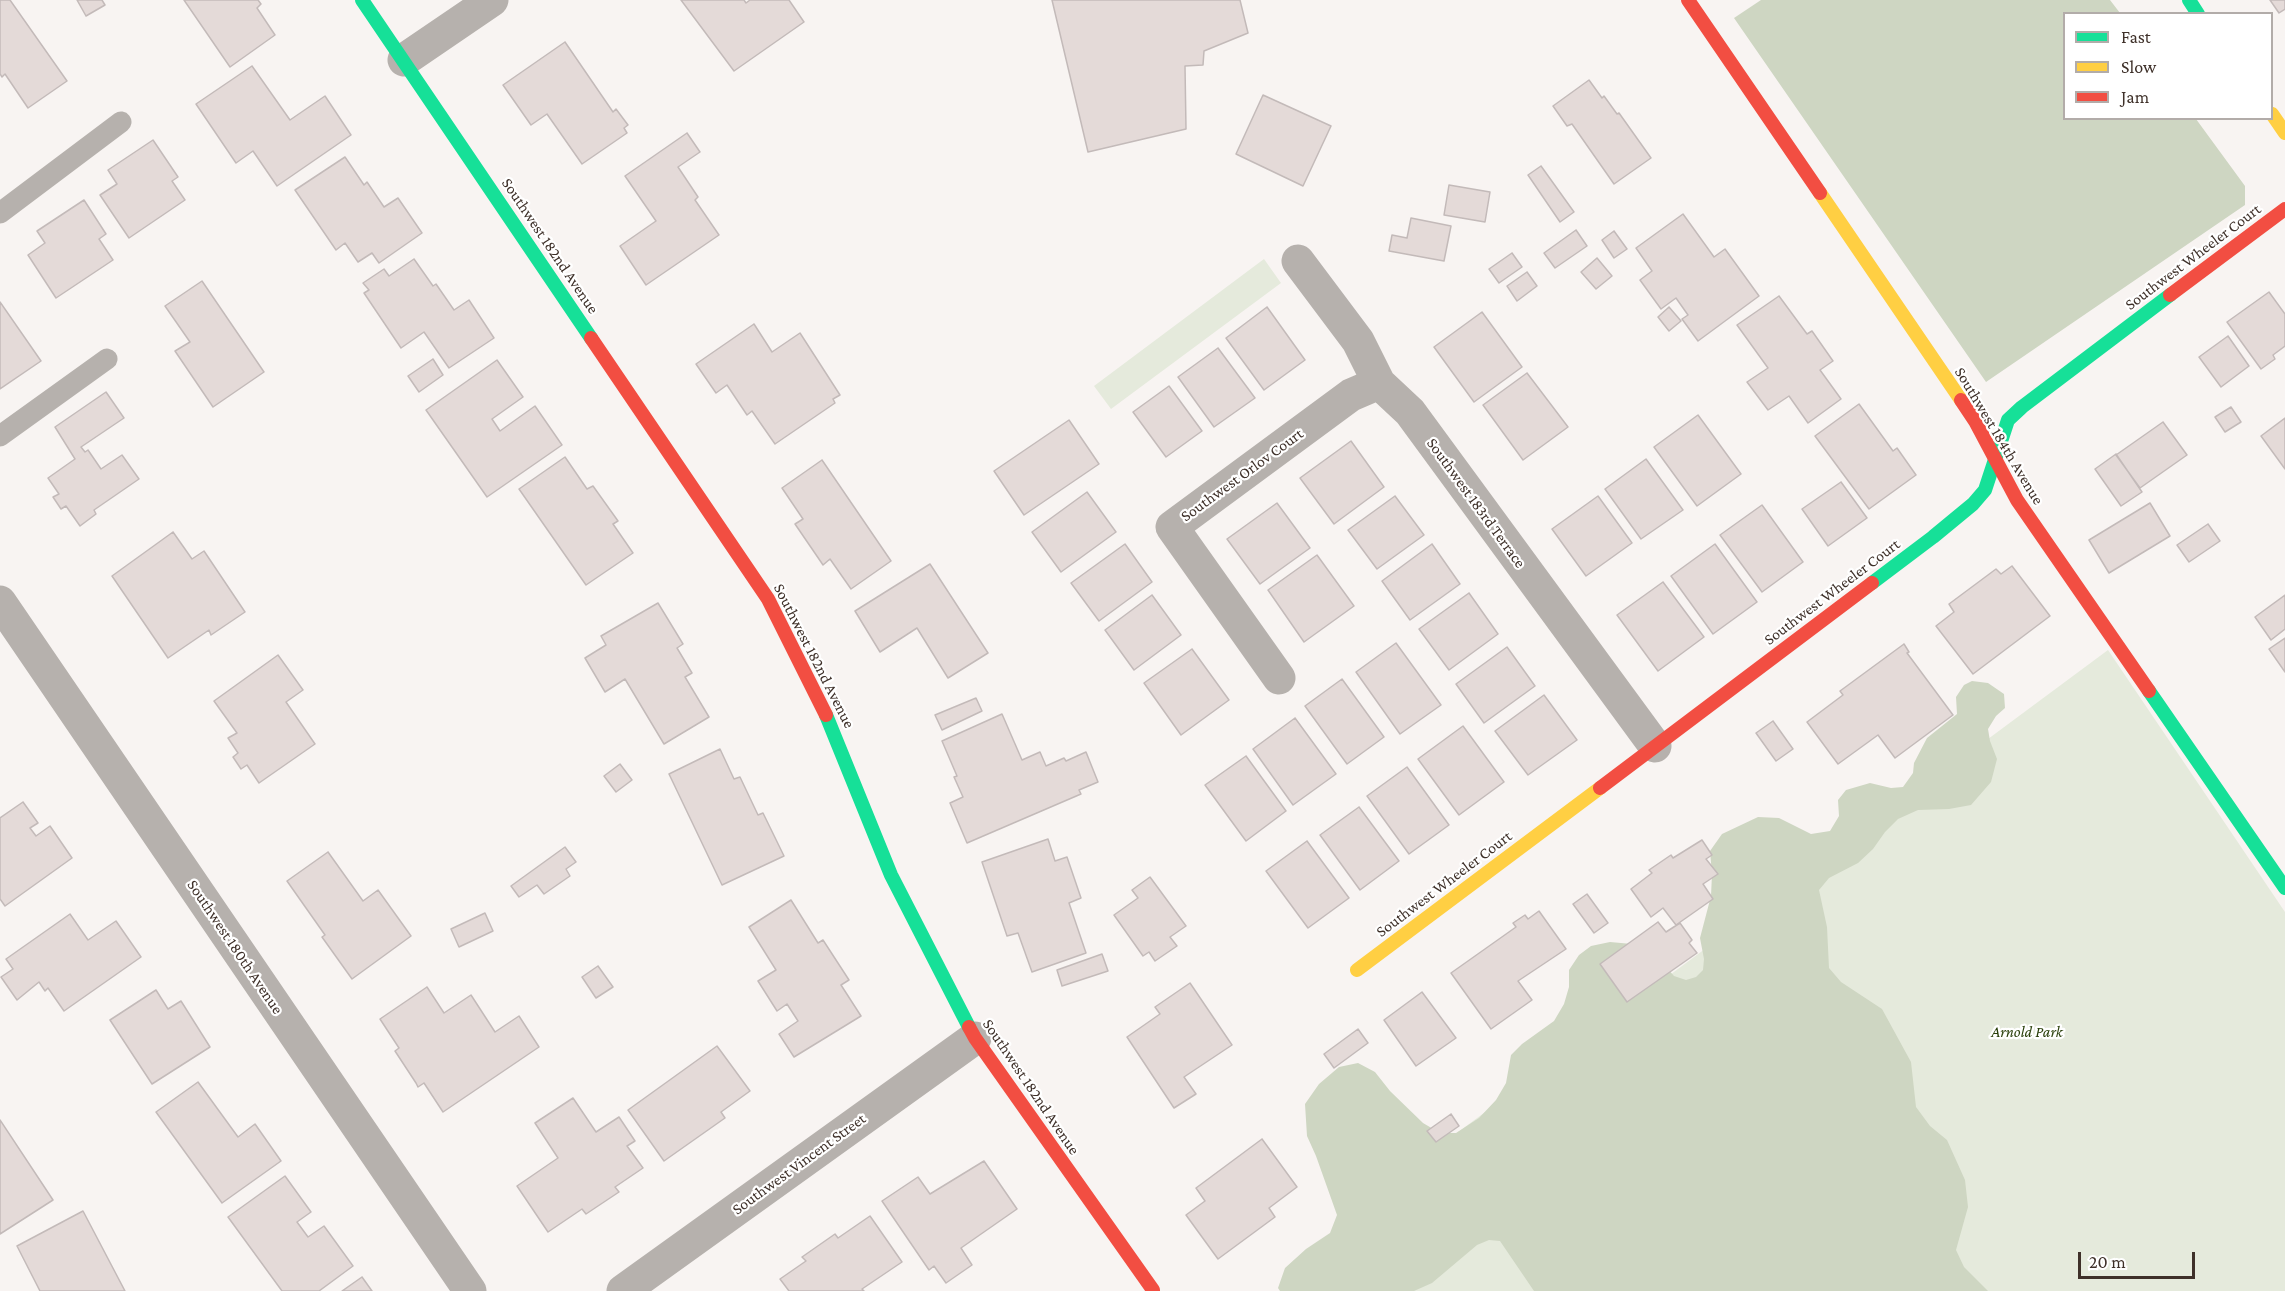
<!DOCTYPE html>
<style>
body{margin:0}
#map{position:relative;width:2285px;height:1291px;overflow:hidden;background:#f8f4f2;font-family:"Crimson Pro",serif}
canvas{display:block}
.legend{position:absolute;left:2063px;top:12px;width:210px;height:108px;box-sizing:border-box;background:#fff;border:2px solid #b2aca9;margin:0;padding:8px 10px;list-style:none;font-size:18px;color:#3e3029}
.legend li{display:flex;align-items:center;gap:12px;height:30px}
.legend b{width:30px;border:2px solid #b2aca9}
.scale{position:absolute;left:2078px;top:1252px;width:117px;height:27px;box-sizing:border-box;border:3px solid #3e3029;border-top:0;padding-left:8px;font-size:18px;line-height:21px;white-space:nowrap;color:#3e3029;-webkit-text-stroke:4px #fff;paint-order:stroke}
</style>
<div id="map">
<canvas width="2285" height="1291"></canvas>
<ul class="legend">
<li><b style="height:8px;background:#16e098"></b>Fast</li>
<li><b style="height:8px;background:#ffcf43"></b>Slow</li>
<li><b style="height:8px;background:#f24e42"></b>Jam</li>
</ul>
<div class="scale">20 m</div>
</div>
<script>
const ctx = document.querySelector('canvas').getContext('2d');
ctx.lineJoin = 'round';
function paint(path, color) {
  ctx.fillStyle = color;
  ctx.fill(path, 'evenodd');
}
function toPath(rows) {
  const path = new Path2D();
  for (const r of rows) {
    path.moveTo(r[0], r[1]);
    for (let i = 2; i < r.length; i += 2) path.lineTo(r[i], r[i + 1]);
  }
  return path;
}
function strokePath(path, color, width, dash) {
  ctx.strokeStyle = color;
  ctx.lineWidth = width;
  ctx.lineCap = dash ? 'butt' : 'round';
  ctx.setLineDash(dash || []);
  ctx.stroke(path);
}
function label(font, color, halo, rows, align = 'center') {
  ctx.font = font + ' "Crimson Pro",serif';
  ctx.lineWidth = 4.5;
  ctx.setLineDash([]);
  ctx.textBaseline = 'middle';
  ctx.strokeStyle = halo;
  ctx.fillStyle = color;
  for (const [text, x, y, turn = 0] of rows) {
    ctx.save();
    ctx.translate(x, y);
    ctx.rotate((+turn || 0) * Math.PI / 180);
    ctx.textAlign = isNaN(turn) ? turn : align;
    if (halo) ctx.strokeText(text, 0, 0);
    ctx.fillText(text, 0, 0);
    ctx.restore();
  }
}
const green = toPath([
 [1264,259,1281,283,1111,409,1094,386],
 [2108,650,2285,912,2285,1291,1280,1291,1442,1144]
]);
const forest = toPath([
 [1761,0,2110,0,2120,13,2064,14,2064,118,2196,119,2245,186,2245,205,1986,382,1734,18],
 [1972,681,1988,683,2004,694,2005,708,1996,716,1988,729,1990,741,1997,759,1991,782,1971,805,1949,809,1918,810,1898,819,1885,832,1873,849,1858,863,1829,878,1819,890,1827,927,1829,968,1841,982,1882,1009,1911,1062,1916,1107,1930,1126,1947,1140,1965,1180,1968,1207,1956,1250,1964,1267,1988,1291,1534,1291,1500,1241,1489,1240,1477,1245,1432,1283,1414,1291,1280,1291,1278,1288,1285,1268,1306,1249,1330,1233,1337,1215,1316,1156,1307,1136,1305,1104,1319,1084,1339,1067,1358,1063,1375,1072,1390,1091,1423,1123,1440,1133,1456,1133,1479,1118,1496,1100,1506,1083,1511,1055,1522,1044,1554,1021,1564,1004,1569,987,1569,970,1579,955,1591,946,1610,942,1632,944,1661,961,1674,976,1686,980,1696,977,1703,970,1704,959,1700,938,1711,896,1712,874,1710,851,1722,834,1758,817,1779,818,1811,834,1830,831,1839,816,1838,800,1846,790,1870,783,1891,788,1903,787,1913,773,1914,763,1927,738,1957,714,1956,697,1964,685]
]);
const building = toPath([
 [0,0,10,0,67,81,28,108,5,74,2,77,0,74,0,0],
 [77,0,102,0,105,5,86,16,77,0],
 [184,0,258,0,261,4,257,8,275,35,230,67,184,0],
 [681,0,744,0,746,3,750,0,789,0,804,22,734,71,681,0],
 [1052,0,1240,0,1248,33,1204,51,1203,65,1185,66,1186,129,1088,152,1052,0],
 [2270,0,2285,0,2285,9,2279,13,2270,0],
 [565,42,613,112,616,109,628,125,624,128,627,133,582,164,547,114,531,125,503,85,565,42],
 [252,66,290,120,325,96,351,135,277,186,253,151,236,163,196,104,252,66],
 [1589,80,1602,98,1604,96,1617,114,1619,113,1651,158,1614,184,1572,124,1567,126,1553,106,1589,80],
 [1263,95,1331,126,1303,186,1236,154,1263,95],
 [687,133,700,152,678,167,698,197,695,200,719,235,646,285,620,246,656,221,625,176,687,133],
 [153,140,178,177,172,181,185,200,129,238,100,195,117,184,108,170,153,140],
 [345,157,364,185,367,182,384,207,398,198,422,233,379,263,372,253,358,262,345,243,336,250,295,190,345,157],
 [1541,166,1574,212,1560,222,1528,175,1541,166],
 [1449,185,1490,192,1485,222,1444,215,1449,185],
 [84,200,106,234,99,239,113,260,56,298,28,255,45,243,37,231,84,200],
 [1683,214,1714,257,1725,249,1759,296,1698,341,1682,319,1688,315,1676,298,1661,309,1640,280,1652,271,1636,248,1683,214],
 [1411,218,1451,226,1444,261,1389,251,1392,235,1407,238,1411,218],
 [1576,230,1587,246,1555,268,1544,253,1576,230],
 [1614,231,1627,249,1614,258,1602,240,1614,231],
 [1512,253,1522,267,1499,283,1489,269,1512,253],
 [1597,258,1612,276,1596,289,1581,272,1597,258],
 [414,259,433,286,436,284,454,310,469,300,494,338,449,368,424,332,401,348,364,293,369,290,363,283,384,269,389,276,414,259],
 [1527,272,1537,286,1517,301,1507,286,1527,272],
 [202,281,264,372,213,407,175,351,190,342,165,306,202,281],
 [2269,292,2285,314,2285,346,2273,355,2275,359,2261,369,2227,322,2269,292],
 [1779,296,1807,334,1812,331,1833,361,1820,370,1841,399,1808,423,1789,396,1768,410,1747,382,1768,368,1737,325,1779,296],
 [0,302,41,361,0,389,0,302],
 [1267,307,1305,360,1264,390,1226,338,1267,307],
 [1669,307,1681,321,1669,331,1658,317,1669,307],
 [1482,312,1522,367,1474,402,1434,347,1482,312],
 [754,324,772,352,800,333,840,395,833,399,835,403,775,444,752,411,747,415,727,385,716,393,696,364,754,324],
 [2228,336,2249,366,2221,387,2199,357,2228,336],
 [1218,348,1255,398,1214,427,1178,377,1218,348],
 [433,359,443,375,419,392,408,376,433,359],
 [497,360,523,397,492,419,500,431,535,406,562,445,487,497,426,410,497,360],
 [1527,373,1568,427,1523,460,1483,405,1527,373],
 [1169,386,1202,431,1166,457,1133,412,1169,386],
 [106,392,124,418,81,447,85,452,88,450,101,469,122,455,139,479,94,510,96,514,80,526,66,506,61,509,53,497,59,494,48,478,75,459,55,427,106,392],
 [1859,404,1893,451,1897,448,1916,475,1869,509,1815,436,1859,404],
 [2231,407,2241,422,2225,432,2215,417,2231,407],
 [1698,415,1741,474,1697,506,1654,447,1698,415],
 [2285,418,2285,469,2261,436,2285,418],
 [1069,420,1099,464,1024,515,994,471,1069,420],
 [2163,422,2187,455,2140,488,2116,455,2163,422],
 [1351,441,1384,487,1334,524,1300,478,1351,441],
 [2116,454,2142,492,2121,506,2095,469,2116,454],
 [565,457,587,489,593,486,618,521,613,524,633,553,586,585,519,489,565,457],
 [1646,459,1683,510,1641,539,1605,489,1646,459],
 [822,460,891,561,851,589,830,559,823,565,821,562,795,524,803,519,782,488,822,460],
 [1841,482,1867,518,1828,546,1802,509,1841,482],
 [1087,492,1116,532,1061,572,1032,532,1087,492],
 [1395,496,1424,535,1377,569,1348,530,1395,496],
 [1598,496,1632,543,1586,576,1552,529,1598,496],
 [1277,503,1310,548,1260,584,1227,539,1277,503],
 [2150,503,2170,536,2109,573,2089,540,2150,503],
 [1762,505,1803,562,1762,592,1720,535,1762,505],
 [2208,524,2220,541,2189,562,2177,545,2208,524],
 [173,532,192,559,204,551,245,612,211,635,209,630,168,658,112,576,173,532],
 [1125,544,1152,582,1099,621,1071,583,1125,544],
 [1432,544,1460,584,1410,620,1382,581,1432,544],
 [1715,544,1757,602,1713,634,1671,576,1715,544],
 [1317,555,1354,606,1304,642,1268,590,1317,555],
 [930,564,988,653,948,678,917,628,880,652,855,611,930,564],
 [2012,566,2050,616,1973,674,1936,626,1954,612,1949,604,1996,569,2001,574,2012,566],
 [1663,582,1704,637,1658,671,1617,615,1663,582],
 [1469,593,1498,634,1449,670,1419,629,1469,593],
 [1152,595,1181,635,1134,670,1105,630,1152,595],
 [2285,595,2285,629,2271,640,2255,617,2285,595],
 [658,603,683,644,677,648,692,673,685,677,709,717,664,744,625,679,605,692,585,658,606,645,601,636,658,603],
 [2285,638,2285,672,2269,649,2285,638],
 [1396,643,1441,705,1400,734,1356,672,1396,643],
 [1904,644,1909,652,1907,653,1953,715,1895,758,1878,735,1838,764,1807,722,1843,695,1840,691,1904,644],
 [1507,647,1535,686,1484,723,1456,684,1507,647],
 [1192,649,1229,700,1181,735,1144,683,1192,649],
 [278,655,303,690,286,702,315,744,259,783,247,765,241,769,233,757,238,753,228,738,237,733,214,701,278,655],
 [1342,679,1384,737,1347,764,1305,706,1342,679],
 [1544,695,1577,740,1528,775,1495,731,1544,695],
 [976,698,982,711,942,730,935,715,976,698],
 [1002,714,1022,760,1040,752,1046,766,1064,758,1066,761,1086,752,1098,782,1079,790,1081,794,967,843,950,803,963,797,954,777,957,776,942,741,1002,714],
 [1295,718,1336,774,1293,805,1253,749,1295,718],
 [1773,721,1793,749,1776,761,1756,733,1773,721],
 [1463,726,1504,782,1459,815,1418,759,1463,726],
 [720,749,734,779,740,777,758,815,763,813,784,856,722,885,669,774,720,749],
 [1246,756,1286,811,1246,841,1205,785,1246,756],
 [620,764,632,780,616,792,604,776,620,764],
 [1407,767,1449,825,1409,854,1367,796,1407,767],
 [23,802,38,823,30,828,36,836,50,826,72,858,5,906,0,899,0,818,23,802],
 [1359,807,1399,861,1360,890,1320,835,1359,807],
 [1048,839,1055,861,1067,857,1081,898,1069,903,1086,953,1032,972,1018,933,1007,936,982,862,1048,839],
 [1702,840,1712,855,1706,859,1718,874,1703,884,1713,899,1676,925,1663,908,1651,917,1631,889,1652,873,1649,870,1671,855,1673,858,1702,840],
 [1307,841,1349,898,1308,928,1266,871,1307,841],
 [565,847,576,862,566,869,570,876,544,894,537,885,519,897,511,886,565,847],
 [328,852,363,901,378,890,411,936,352,979,322,937,325,935,287,881,328,852],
 [1150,877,1186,926,1170,937,1177,946,1155,961,1149,952,1143,956,1114,915,1138,898,1132,890,1150,877],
 [1587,894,1608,923,1594,933,1573,904,1587,894],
 [791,900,818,943,823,940,849,980,841,985,861,1016,794,1057,779,1034,798,1021,787,1004,777,1011,758,981,776,970,749,927,791,900],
 [1539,911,1566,949,1518,981,1532,1000,1491,1029,1451,973,1516,927,1513,923,1525,915,1528,919,1539,911],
 [485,913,493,931,459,947,451,929,485,913],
 [70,914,88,940,116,921,141,957,64,1011,48,988,45,991,39,982,17,1000,1,977,13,969,6,959,70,914],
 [1658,922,1666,932,1680,923,1692,940,1689,943,1697,953,1627,1002,1600,964,1658,922],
 [1102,954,1108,971,1062,986,1057,970,1102,954],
 [598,966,613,987,596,998,582,977,598,966],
 [1190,983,1232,1045,1184,1077,1196,1094,1174,1108,1127,1037,1160,1014,1155,1007,1190,983],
 [427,987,444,1013,471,995,495,1032,519,1016,539,1047,443,1112,424,1083,418,1087,416,1083,395,1051,399,1048,380,1019,427,987],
 [156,990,168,1009,181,1001,210,1047,152,1084,110,1020,156,990],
 [1422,992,1456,1038,1416,1066,1384,1020,1422,992],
 [1358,1029,1368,1043,1334,1068,1324,1054,1358,1029],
 [717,1046,750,1091,721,1112,725,1118,664,1161,628,1110,717,1046],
 [198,1082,238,1137,255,1124,281,1161,222,1203,156,1112,198,1082],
 [573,1098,596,1132,619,1117,635,1141,627,1146,643,1168,615,1187,619,1192,586,1214,582,1209,548,1232,517,1186,558,1158,535,1123,573,1098],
 [1451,1114,1459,1126,1436,1142,1427,1131,1451,1114],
 [0,1120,53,1200,0,1234,0,1120],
 [1262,1139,1297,1187,1269,1208,1275,1217,1218,1259,1186,1215,1205,1201,1196,1188,1262,1139],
 [984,1161,1017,1209,961,1248,972,1265,946,1283,934,1266,929,1270,882,1201,918,1177,930,1194,984,1161],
 [285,1176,311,1212,297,1222,308,1237,324,1226,353,1266,319,1291,282,1291,228,1217,285,1176],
 [83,1211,125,1291,40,1291,17,1246,83,1211],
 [870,1216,902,1262,862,1289,864,1291,789,1291,780,1279,806,1261,802,1257,835,1234,838,1238,870,1216],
 [362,1277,372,1291,342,1291,362,1277]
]);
const lane = toPath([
 [0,213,121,122],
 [0,436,107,359]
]);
const street = toPath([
 [404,60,492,0],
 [1298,261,1358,341,1379,383,1410,412,1655,746],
 [0,602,470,1291],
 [1279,678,1172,527,1351,395,1379,383],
 [623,1291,975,1038]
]);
const fast = toPath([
 [362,0,591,338],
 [2189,0,2198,14],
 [1872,583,1933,537,1973,504,1985,490,2008,420,2022,407,2170,295],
 [2149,691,2285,888],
 [826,715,891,875,969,1027]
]);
const slow = toPath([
 [2272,114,2285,133],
 [1820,193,1961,400],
 [1357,970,1600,788]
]);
const jam = toPath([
 [1688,0,1820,193],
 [2170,295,2285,209],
 [591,338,768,599,826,715],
 [1961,400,1975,421,2017,500,2149,691],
 [1600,788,1872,583],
 [969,1027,975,1038,1153,1290]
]);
const streetNames = [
 ["Southwest 182nd Avenue",550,246,56],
 ["Southwest Wheeler Court",2193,257,-37],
 ["Southwest 184th Avenue",1999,436,59],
 ["Southwest Orlov Court",1242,475,-36],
 ["Southwest 183rd Terrace",1476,503,54],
 ["Southwest Wheeler Court",1832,592,-37],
 ["Southwest 182nd Avenue",814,656,63],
 ["Southwest Wheeler Court",1444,884,-37],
 ["Southwest 180th Avenue",235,947,56],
 ["Southwest 182nd Avenue",1031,1087,56],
 ["Southwest Vincent Street",799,1164,-36]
];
const parkNames = [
 ["Arnold Park",2027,1032]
];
paint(green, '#e5eadc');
paint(forest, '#ced6c2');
paint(building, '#e4dad8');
strokePath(building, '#c3bab9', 1.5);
strokePath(lane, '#b6b1ad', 21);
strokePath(street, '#b6b1ad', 33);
strokePath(fast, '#16e098', 14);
strokePath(slow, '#ffcf43', 14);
strokePath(jam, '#f24e42', 14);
label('16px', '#3e3029', '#fff', streetNames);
label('italic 16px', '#293f0a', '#fff', parkNames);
</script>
